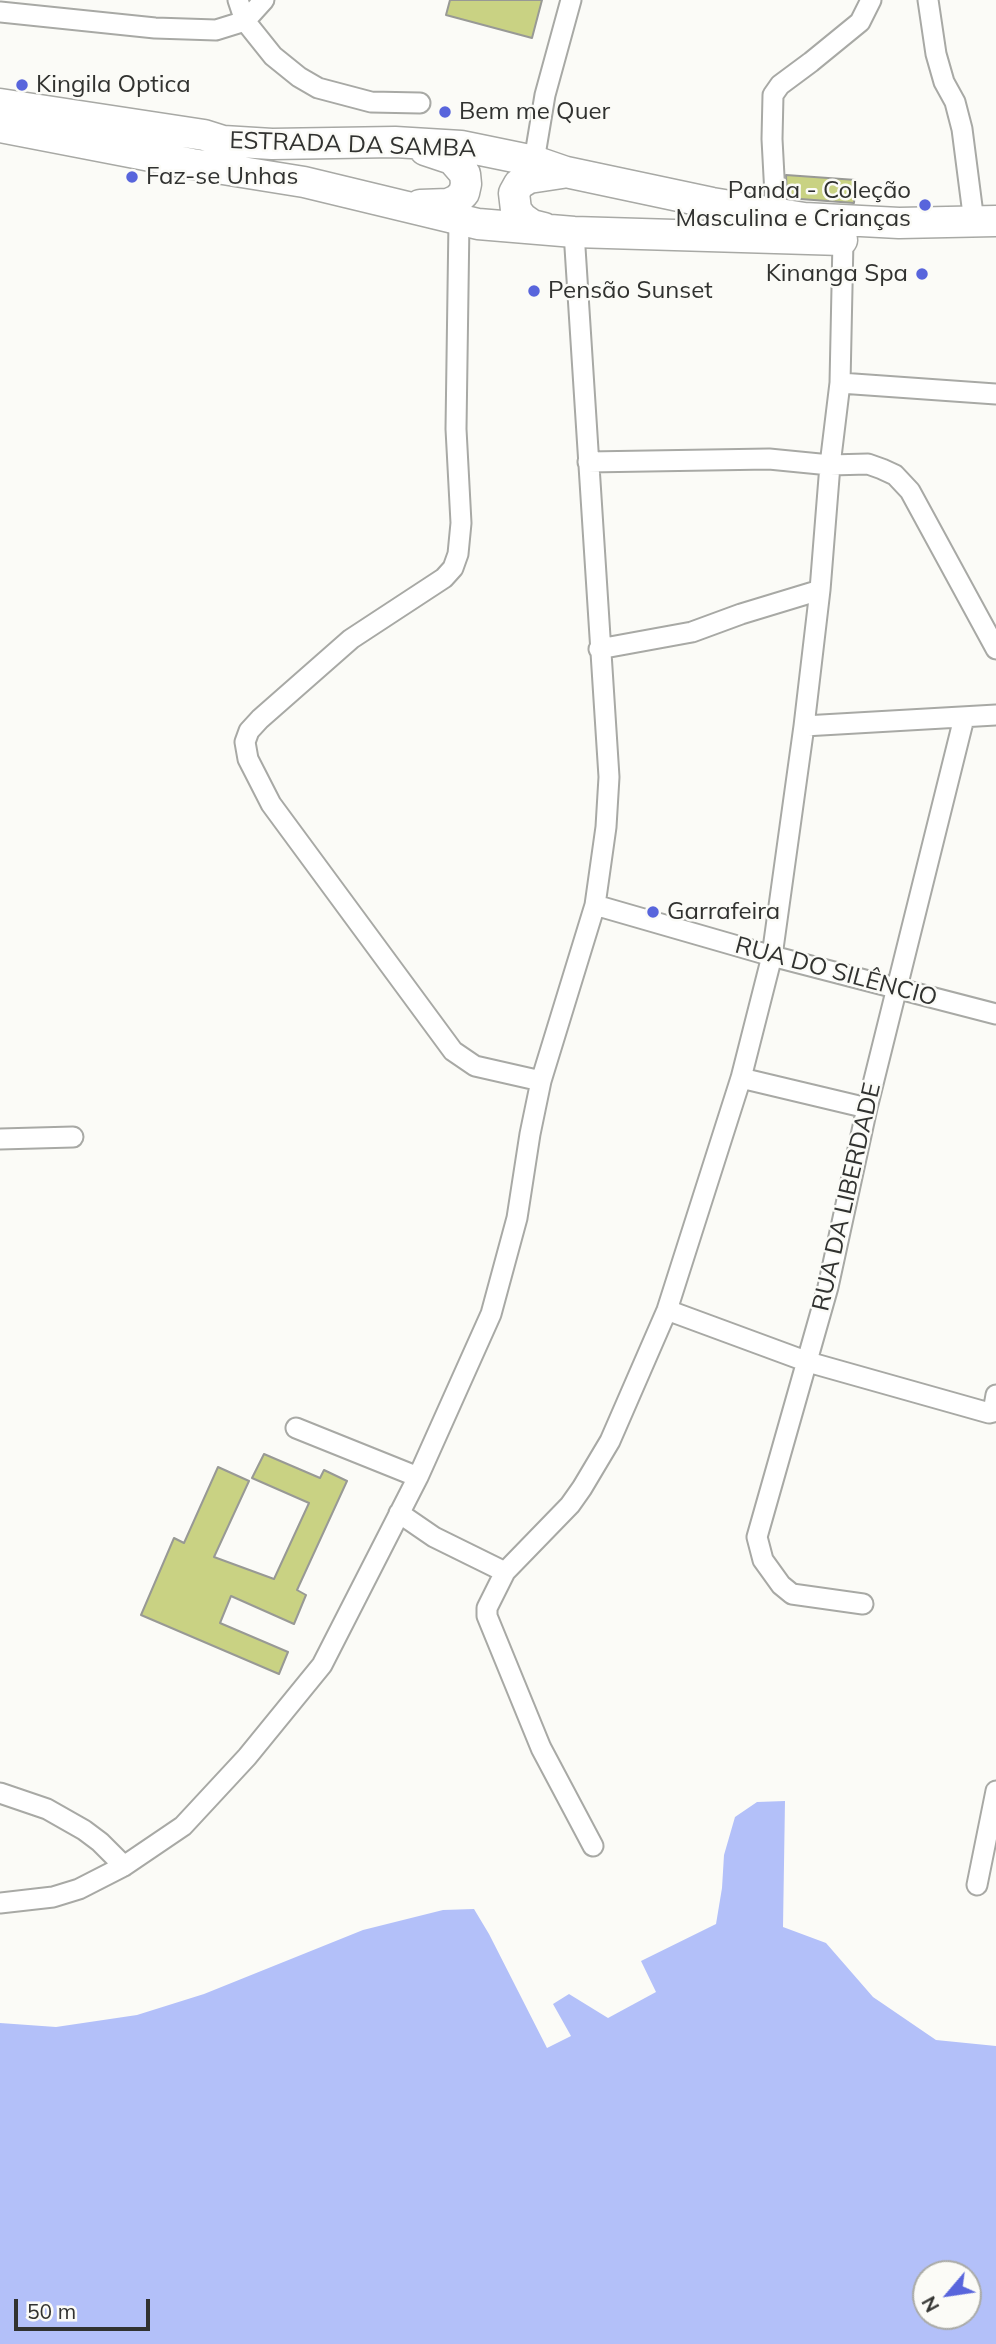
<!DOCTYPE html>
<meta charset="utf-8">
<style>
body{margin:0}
#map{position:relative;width:996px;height:2344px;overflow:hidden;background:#fbfbf7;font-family:Mulish,sans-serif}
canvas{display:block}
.north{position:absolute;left:912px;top:2260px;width:70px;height:70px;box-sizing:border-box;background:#fbfbf7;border:2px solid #aaaba7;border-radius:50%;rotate:241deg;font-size:19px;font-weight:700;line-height:28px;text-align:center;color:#313230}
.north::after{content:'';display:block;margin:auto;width:24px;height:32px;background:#5865dc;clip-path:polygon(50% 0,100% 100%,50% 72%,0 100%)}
.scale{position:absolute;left:14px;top:2299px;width:136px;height:32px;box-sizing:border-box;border:4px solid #313230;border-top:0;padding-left:9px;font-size:21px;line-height:24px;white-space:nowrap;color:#313230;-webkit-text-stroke:5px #fbfbf7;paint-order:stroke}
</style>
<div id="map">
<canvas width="996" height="2344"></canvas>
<div class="north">N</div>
<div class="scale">50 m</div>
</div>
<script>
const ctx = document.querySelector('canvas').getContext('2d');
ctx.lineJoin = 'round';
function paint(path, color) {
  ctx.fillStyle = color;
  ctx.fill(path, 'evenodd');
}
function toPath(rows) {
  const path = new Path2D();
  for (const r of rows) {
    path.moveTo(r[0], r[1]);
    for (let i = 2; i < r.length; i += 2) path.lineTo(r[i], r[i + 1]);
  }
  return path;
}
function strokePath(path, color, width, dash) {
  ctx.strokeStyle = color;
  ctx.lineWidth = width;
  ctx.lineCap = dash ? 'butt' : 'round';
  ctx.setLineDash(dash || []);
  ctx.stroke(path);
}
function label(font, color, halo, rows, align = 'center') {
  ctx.font = font + ' Mulish,sans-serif';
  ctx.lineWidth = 5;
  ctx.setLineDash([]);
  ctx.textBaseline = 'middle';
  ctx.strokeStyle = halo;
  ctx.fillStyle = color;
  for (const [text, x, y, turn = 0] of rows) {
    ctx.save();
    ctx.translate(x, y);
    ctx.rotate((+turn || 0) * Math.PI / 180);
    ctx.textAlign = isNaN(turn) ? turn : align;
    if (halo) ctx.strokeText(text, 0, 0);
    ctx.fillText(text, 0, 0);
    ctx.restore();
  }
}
const water = toPath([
 [785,1801,783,1927,826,1943,873,1997,936,2040,996,2046,996,2344,0,2344,0,2023,56,2027,137,2015,204,1994,363,1930,443,1910,474,1909,489,1934,547,2048,571,2036,553,2004,569,1994,608,2018,656,1992,641,1961,716,1924,722,1888,724,1855,735,1817,757,1802],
 [926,2274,968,2274,968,2316,926,2316]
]);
const building = toPath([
 [450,0,542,0,532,38,446,15,450,0],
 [786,175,856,180,854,203,787,198,786,175],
 [264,1454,320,1478,324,1470,347,1481,297,1590,306,1595,294,1624,231,1596,220,1623,288,1652,279,1674,141,1615,174,1538,184,1543,218,1467,249,1481,214,1557,274,1579,309,1503,252,1478,264,1454]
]);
const street = toPath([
 [238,0,245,21,273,56,299,77,318,88,371,102,420,103],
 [928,0,936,54,944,82,955,102,962,129,974,222],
 [0,12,155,28,216,30,245,21,264,0],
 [534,161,545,95,571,0],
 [776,214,772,139,773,95,780,85,811,62,860,22,871,0],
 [459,221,456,429,461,523,458,554,453,568,444,578,351,639,260,719,249,731,245,742,248,759,271,804,453,1051,475,1066,541,1081],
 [840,383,996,394],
 [588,462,769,459,830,465,868,464,882,469,895,475,910,491,996,649],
 [599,649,692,632,741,614,820,590],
 [804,726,996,715],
 [595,905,772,956,996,1014],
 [741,1078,867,1108],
 [0,1139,73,1137],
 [667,1310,808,1362,989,1413,993,1412,996,1395],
 [296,1428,418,1477],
 [399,1513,434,1537,505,1572,570,1505,582,1488,610,1441,667,1310,741,1078,772,956,804,726,820,590,830,465,840,383,843,240],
 [505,1572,487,1608,487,1616,541,1748,593,1846],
 [863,1604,792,1594,781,1585,763,1560,757,1537,828,1287,867,1108,964,718],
 [0,1793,47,1809,84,1830,100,1842,124,1866],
 [977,1885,996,1791],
 [0,1903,53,1897,79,1889,124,1866,183,1826,247,1757,322,1665,418,1477,491,1314,517,1218,530,1134,541,1081,595,905,606,827,609,777,574,232]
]);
const primary = toPath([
 [0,104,204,135,223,141,272,144,395,142,461,146,534,161,566,172,712,203,804,218,899,223,996,221],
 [0,127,192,164,304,182,478,224,574,232,842,240],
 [420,205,448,204,457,200,464,193,466,184,465,174,452,159,425,150],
 [544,228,532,225,522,218,516,210,514,193,519,184,529,178,562,173]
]);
const markers = [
 [22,85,7,"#5865dc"],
 [445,112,7,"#5865dc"],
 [132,177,7,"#5865dc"],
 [925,205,7,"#5865dc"],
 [922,274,7,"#5865dc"],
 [534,291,7,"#5865dc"],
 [653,912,7,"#5865dc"]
];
const poiNames = [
 ["Kingila Optica",36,85],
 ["Bem me Quer",459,112],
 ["Faz-se Unhas",146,177],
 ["Panda - Coleção",911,191,"right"],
 ["Masculina e Crianças",911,219,"right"],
 ["Kinanga Spa",908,274,"right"],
 ["Pensão Sunset",548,291],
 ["Garrafeira",667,912]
];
const streetNames = [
 ["ESTRADA DA SAMBA",353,145,2],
 ["RUA DO SILÊNCIO",836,972,15],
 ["RUA DA LIBERDADE",847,1197,-77]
];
paint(water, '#b3c0f9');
paint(building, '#c9d283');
strokePath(building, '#989995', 2);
strokePath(street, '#a8a9a5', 23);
strokePath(primary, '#a8a9a5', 33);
strokePath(street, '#fff', 19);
strokePath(primary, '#fff', 30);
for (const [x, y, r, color] of markers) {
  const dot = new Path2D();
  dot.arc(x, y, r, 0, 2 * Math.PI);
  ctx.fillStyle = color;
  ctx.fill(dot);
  strokePath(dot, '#fbfbf7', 2.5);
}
label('24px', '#313230', '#fbfbf7', poiNames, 'left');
label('24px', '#313230', '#fbfbf7', streetNames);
</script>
